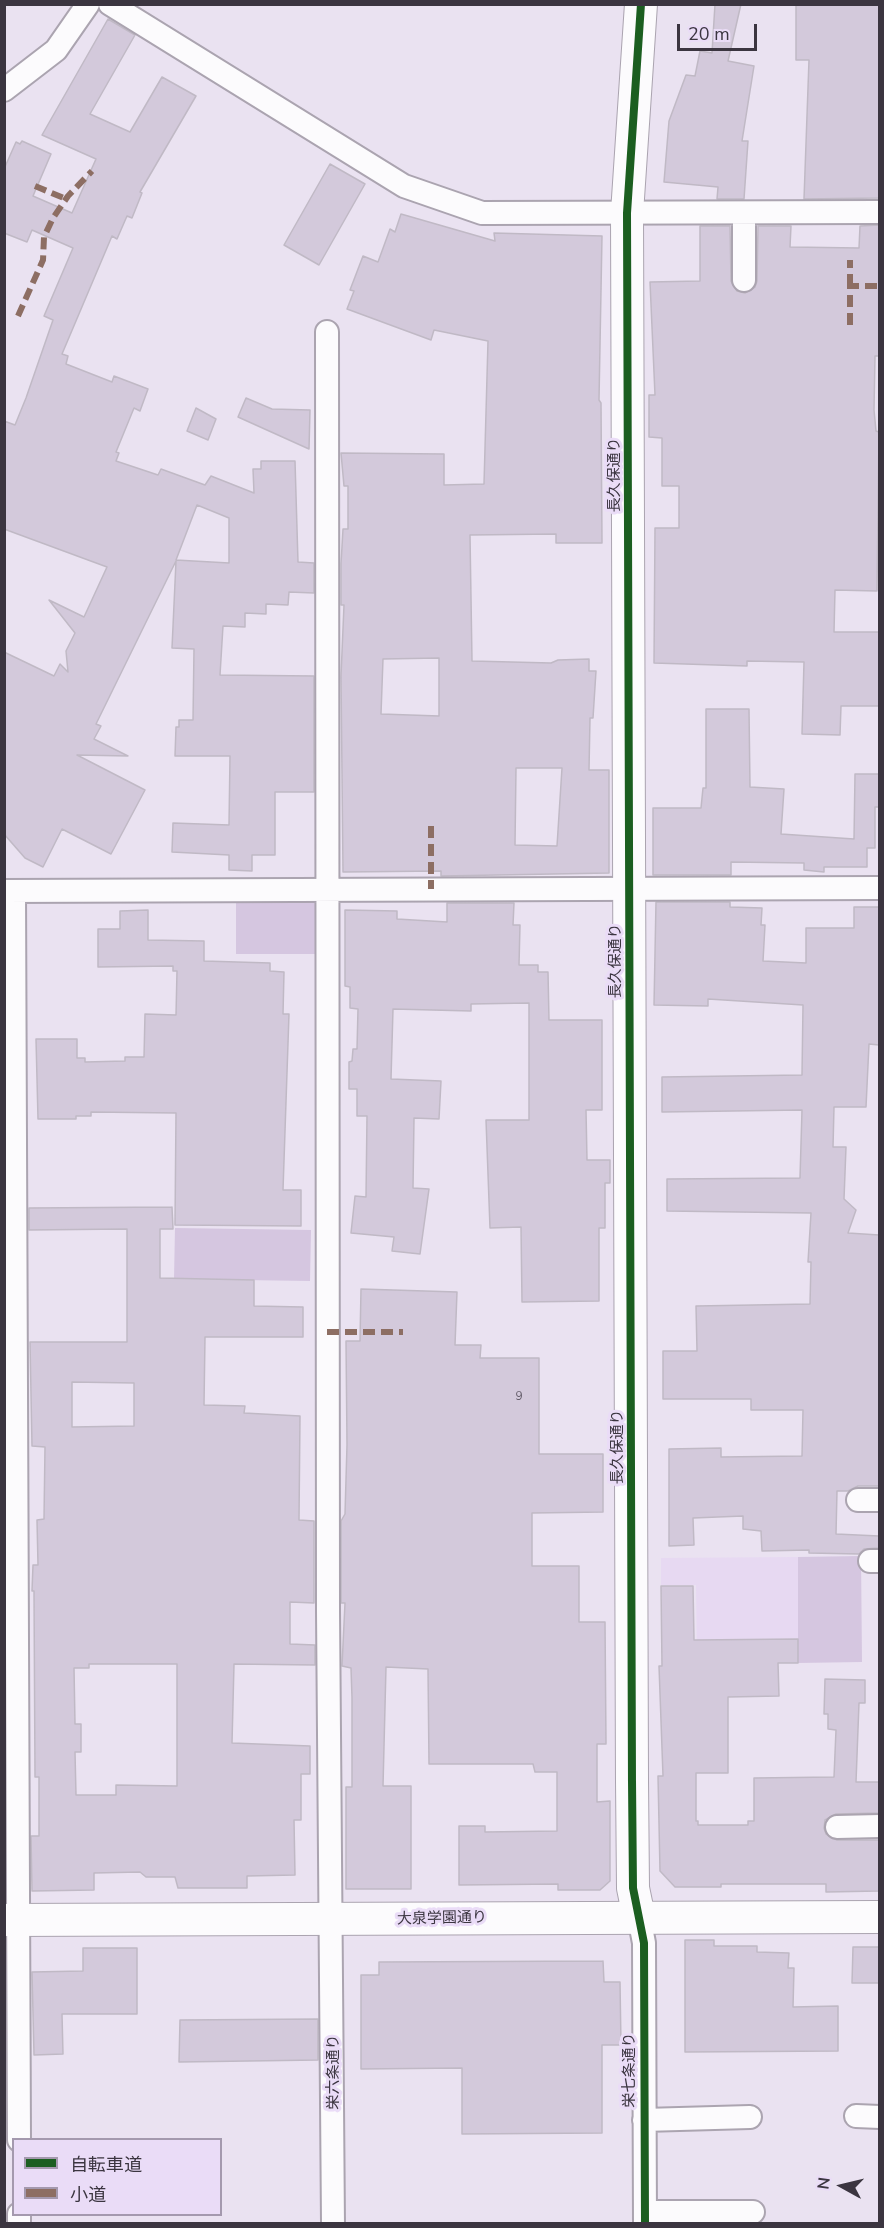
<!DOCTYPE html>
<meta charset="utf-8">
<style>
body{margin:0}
#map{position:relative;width:884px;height:2228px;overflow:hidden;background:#eae2f1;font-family:"Nunito Sans","Noto Sans JP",sans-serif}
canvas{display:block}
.frame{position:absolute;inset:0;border:6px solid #3b3540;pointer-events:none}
.legend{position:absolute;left:12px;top:2138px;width:210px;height:78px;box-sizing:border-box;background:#eadcf7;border:2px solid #a499ae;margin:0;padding:8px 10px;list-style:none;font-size:18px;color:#3b3540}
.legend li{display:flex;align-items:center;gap:12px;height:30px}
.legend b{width:30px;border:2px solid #a499ae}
.north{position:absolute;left:812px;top:2156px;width:60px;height:60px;-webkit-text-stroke:4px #eadcf7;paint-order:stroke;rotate:278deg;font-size:16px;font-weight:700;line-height:24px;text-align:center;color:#3b3540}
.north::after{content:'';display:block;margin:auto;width:21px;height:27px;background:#3b3540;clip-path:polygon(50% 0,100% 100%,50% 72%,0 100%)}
.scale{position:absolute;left:677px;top:24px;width:80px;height:27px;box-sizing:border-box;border:3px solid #3b3540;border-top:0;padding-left:8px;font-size:18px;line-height:21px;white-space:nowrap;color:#3b3540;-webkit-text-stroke:4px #eadcf7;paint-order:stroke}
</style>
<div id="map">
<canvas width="884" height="2228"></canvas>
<div class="frame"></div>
<ul class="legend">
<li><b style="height:8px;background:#1b5e20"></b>自転車道</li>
<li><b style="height:8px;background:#8d6e63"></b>小道</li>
</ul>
<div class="north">N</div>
<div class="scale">20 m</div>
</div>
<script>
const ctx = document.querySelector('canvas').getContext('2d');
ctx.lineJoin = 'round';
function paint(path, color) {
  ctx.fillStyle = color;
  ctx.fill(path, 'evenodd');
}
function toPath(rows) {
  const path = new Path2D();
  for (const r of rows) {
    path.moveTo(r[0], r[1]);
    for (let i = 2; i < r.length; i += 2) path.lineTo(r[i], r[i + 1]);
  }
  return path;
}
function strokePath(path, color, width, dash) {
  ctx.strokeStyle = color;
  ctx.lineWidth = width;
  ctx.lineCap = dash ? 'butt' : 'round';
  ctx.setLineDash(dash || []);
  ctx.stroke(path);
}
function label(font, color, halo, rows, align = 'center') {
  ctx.font = font + ' "Nunito Sans","Noto Sans JP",sans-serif';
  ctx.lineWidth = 6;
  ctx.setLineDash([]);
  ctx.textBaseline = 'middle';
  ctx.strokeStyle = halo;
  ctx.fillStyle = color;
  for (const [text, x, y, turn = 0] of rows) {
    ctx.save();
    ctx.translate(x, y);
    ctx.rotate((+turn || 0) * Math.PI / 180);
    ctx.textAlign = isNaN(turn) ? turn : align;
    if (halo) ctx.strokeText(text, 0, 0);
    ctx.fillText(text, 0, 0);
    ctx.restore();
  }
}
const built = toPath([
 [798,1557,798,1663,697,1663,696,1585,661,1585,661,1558]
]);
const green = toPath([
 [315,901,315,954,236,954,236,902],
 [175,1228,311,1230,310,1281,174,1279],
 [861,1556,862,1662,798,1663,798,1557]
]);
const building = toPath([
 [715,4,741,4,728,61,754,66,742,141,748,141,744,199,717,199,718,187,664,182,669,121,686,75,695,76,700,51,712,53,715,4],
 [796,4,879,4,879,198,804,199,809,60,796,60,796,4],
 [108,19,135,35,90,114,130,132,162,77,196,96,140,192,142,193,132,218,127,216,117,239,112,236,62,354,68,356,66,364,112,382,114,376,148,389,140,411,134,408,116,452,119,453,116,461,158,475,161,469,205,485,211,476,254,493,253,469,261,469,261,461,295,461,298,562,314,563,314,593,289,592,288,605,266,604,266,614,245,613,245,627,223,626,220,675,314,676,314,792,275,792,275,855,252,855,252,871,229,870,229,855,172,852,173,823,229,825,230,756,175,756,176,727,179,727,179,720,193,720,194,649,172,648,176,561,96,724,101,726,94,739,128,756,77,755,145,790,111,854,62,829,43,867,25,858,4,834,4,652,54,676,60,664,68,672,66,651,75,633,49,600,84,617,107,567,4,529,4,421,15,425,26,398,53,320,44,316,73,248,32,230,27,242,4,233,4,169,16,142,20,144,22,141,51,154,33,196,72,213,96,159,42,135,108,19],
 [197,505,229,518,229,563,176,560,197,505],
 [330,164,365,184,319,265,284,245,330,164],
 [401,214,495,241,494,233,602,236,599,400,601,403,602,543,556,543,556,534,470,535,472,661,551,663,558,660,589,659,589,671,596,671,593,718,590,718,589,770,609,770,609,873,441,876,441,871,343,872,341,676,344,605,341,605,341,564,343,529,348,529,348,486,344,486,341,453,444,454,444,485,484,484,488,341,434,330,431,340,347,309,354,291,350,290,363,256,378,262,390,229,395,232,401,214],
 [439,658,439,716,381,714,383,659,439,658],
 [516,768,562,768,557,846,515,845,516,768],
 [879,225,879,356,875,356,874,410,876,431,879,432,877,591,835,590,834,632,879,632,879,706,841,706,840,735,802,734,804,662,747,661,747,666,654,663,655,528,679,528,679,486,662,486,662,438,649,437,649,395,655,395,650,282,700,281,700,226,730,226,731,281,737,291,745,293,755,287,757,281,758,226,791,226,790,247,859,248,860,226,879,225],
 [246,398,272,409,310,410,309,449,238,417,246,398],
 [196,408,216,419,208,440,187,431,196,408],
 [706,709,749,709,750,787,784,789,781,834,854,839,855,774,879,774,879,807,875,807,875,848,867,848,867,867,824,867,824,872,804,870,804,863,731,862,731,875,653,875,653,808,701,808,703,788,706,788,706,709],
 [656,902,730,902,730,907,762,908,761,925,765,925,763,961,806,963,806,928,854,928,854,907,879,907,879,1045,869,1044,866,1107,834,1107,833,1147,846,1147,844,1199,856,1210,848,1233,879,1235,879,1486,858,1486,848,1491,837,1491,836,1534,879,1536,879,1548,864,1549,859,1554,809,1553,809,1550,762,1551,761,1531,743,1529,743,1516,693,1518,694,1545,669,1546,669,1449,721,1448,721,1457,802,1456,803,1410,751,1410,751,1399,663,1399,663,1351,697,1351,696,1306,810,1304,811,1262,808,1262,811,1213,667,1211,667,1179,800,1178,802,1110,662,1112,662,1077,802,1075,803,1005,708,999,708,1006,654,1005,656,902],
 [447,903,514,903,513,925,520,925,519,965,538,965,538,972,548,972,549,1020,602,1020,602,1110,586,1110,587,1160,610,1160,610,1183,605,1183,605,1228,599,1228,599,1301,522,1302,521,1227,490,1228,486,1120,529,1120,529,1003,471,1004,471,1011,393,1009,391,1079,441,1081,439,1119,414,1118,413,1188,429,1189,420,1254,392,1251,394,1237,351,1233,355,1196,366,1197,367,1116,357,1116,357,1089,349,1089,349,1062,352,1061,353,1049,357,1049,358,1009,350,1008,350,987,345,986,345,910,397,911,397,919,447,922,447,903],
 [148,910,148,940,204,941,204,961,270,963,270,971,284,972,283,1014,289,1014,283,1190,301,1190,301,1226,175,1225,176,1113,91,1112,91,1116,76,1116,76,1119,38,1119,36,1039,77,1039,77,1058,85,1058,85,1062,125,1061,125,1057,144,1057,145,1014,176,1015,177,971,173,971,173,966,98,967,98,929,120,929,120,911,148,910],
 [172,1207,173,1229,160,1229,160,1278,254,1280,254,1306,303,1307,303,1337,205,1337,204,1405,245,1406,244,1413,300,1416,299,1520,314,1521,314,1603,290,1602,290,1644,315,1645,315,1665,234,1664,232,1743,310,1746,310,1774,301,1774,301,1820,294,1820,295,1875,247,1876,247,1888,178,1888,175,1877,146,1877,140,1872,94,1873,94,1890,32,1891,31,1836,39,1836,39,1777,35,1777,34,1591,32,1591,33,1565,38,1565,37,1520,44,1519,45,1447,32,1446,30,1342,127,1342,127,1229,29,1230,29,1208,172,1207],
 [72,1382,134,1383,134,1426,72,1427,72,1382],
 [89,1664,177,1664,177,1786,116,1785,116,1795,76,1795,75,1752,81,1752,81,1724,75,1724,74,1668,89,1668,89,1664],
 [361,1289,457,1292,455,1345,481,1345,480,1358,539,1358,539,1454,603,1454,603,1512,532,1513,532,1566,579,1566,579,1622,605,1622,606,1744,597,1744,597,1802,610,1801,610,1881,600,1890,558,1890,558,1884,459,1885,459,1826,485,1826,485,1832,557,1831,557,1772,535,1772,533,1764,429,1764,428,1669,386,1667,383,1786,411,1786,411,1889,346,1889,346,1787,352,1787,352,1698,351,1668,342,1666,345,1603,341,1603,341,1521,345,1514,347,1445,346,1341,360,1341,361,1289],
 [661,1586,693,1586,694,1640,798,1639,798,1663,778,1663,779,1696,728,1697,728,1773,696,1773,696,1821,698,1821,698,1825,748,1825,748,1821,754,1821,754,1778,834,1777,836,1730,828,1729,828,1714,824,1714,825,1679,865,1680,865,1703,859,1703,856,1782,879,1782,879,1813,836,1814,825,1820,824,1828,826,1834,837,1840,879,1840,879,1891,826,1892,826,1884,721,1884,721,1887,675,1887,660,1871,658,1776,663,1776,659,1666,662,1666,661,1586],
 [685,1940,714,1940,714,1946,757,1946,757,1952,789,1953,788,1968,794,1968,793,2007,838,2006,838,2051,685,2052,685,1940],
 [853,1947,879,1947,879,1983,852,1983,853,1947],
 [83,1948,137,1948,137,2014,62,2014,63,2054,34,2055,32,1972,83,1971,83,1948],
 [603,1961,604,1982,620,1982,621,2045,602,2045,602,2133,462,2134,462,2068,361,2069,361,1975,379,1975,379,1962,603,1961],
 [318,2019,318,2060,179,2062,180,2020,318,2019]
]);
const street = toPath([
 [110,4,404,186,482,213,880,212],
 [4,90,56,50,88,4],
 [744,213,744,280],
 [327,332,328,1611,333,2224],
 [4,891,880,888],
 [14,891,19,2140],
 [858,1500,880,1500],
 [870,1561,880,1561],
 [837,1827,880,1826],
 [639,1917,644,1943,645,2224],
 [856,2116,880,2117],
 [644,2120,750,2117],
 [645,2212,753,2212],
 [19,2214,19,2224]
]);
const secondary = toPath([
 [639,1917,633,1888,632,1781,627,213,641,4],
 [4,1920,880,1917]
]);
const quiet = toPath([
 [35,186,66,199],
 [850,286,850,260],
 [18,316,43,260,44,237,53,218,68,196,92,171],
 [850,325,850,286,880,286],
 [431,826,431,889],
 [327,1332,403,1332]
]);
const cycleway = toPath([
 [641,4,627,213,632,1781,633,1888,644,1943,645,2224]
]);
const numberNames = [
 ["9",519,1397]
];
const streetNames = [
 ["長久保通り",615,475,-90],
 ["長久保通り",616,961,-90],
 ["長久保通り",618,1447,-90],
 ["大泉学園通り",442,1919,-1],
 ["栄七条通り",630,2070,-90],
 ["栄六条通り",334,2072,-90]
];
paint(built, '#e7d9f2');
paint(green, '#d5c6e0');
paint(building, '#d3c9db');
strokePath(building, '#c0b9c5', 1.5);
strokePath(street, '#aba4b0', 26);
strokePath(secondary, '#aba4b0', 34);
strokePath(street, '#fcfbfd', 22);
strokePath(secondary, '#fcfbfd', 32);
strokePath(quiet, '#8d6e63', 6, [12, 6]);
strokePath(cycleway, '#1b5e20', 8);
label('12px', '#645d6a', null, numberNames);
label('15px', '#3b3540', '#eadcf7', streetNames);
</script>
